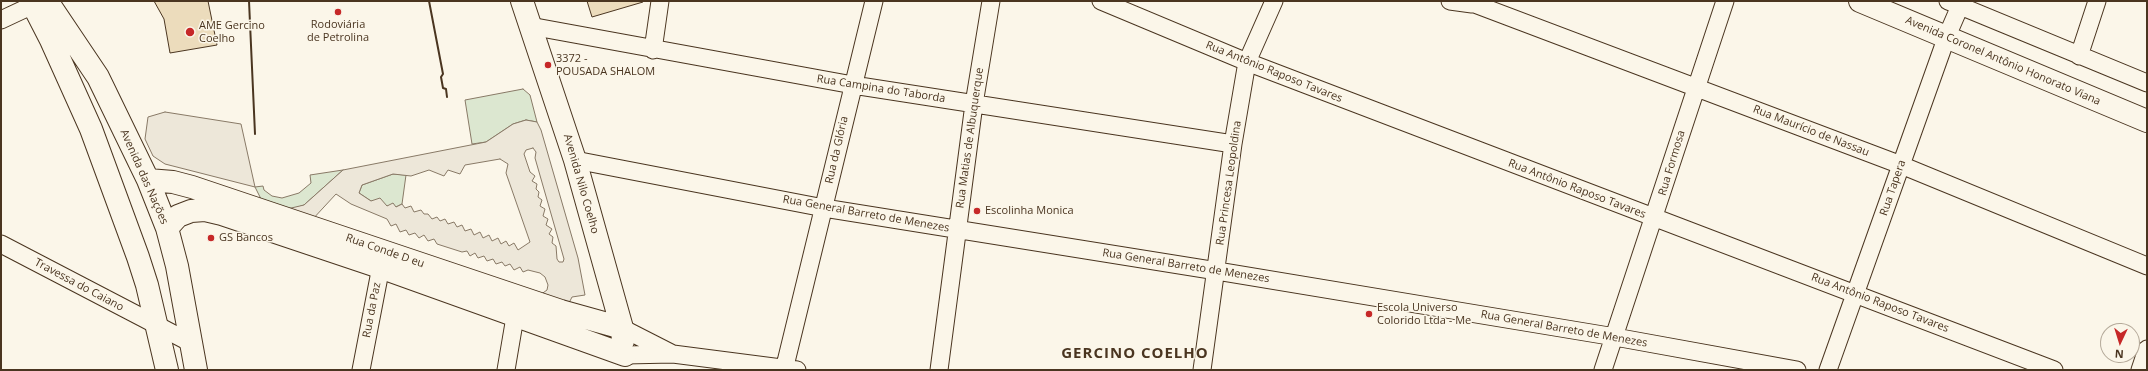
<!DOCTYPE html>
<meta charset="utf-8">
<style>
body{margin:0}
#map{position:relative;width:2148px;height:371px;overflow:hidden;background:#fbf6e9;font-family:"Open Sans",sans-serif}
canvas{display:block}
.frame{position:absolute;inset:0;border:2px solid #4a3520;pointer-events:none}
.north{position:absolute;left:2100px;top:323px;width:40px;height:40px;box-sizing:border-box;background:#fbf6e9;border:1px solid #b4a999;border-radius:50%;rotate:184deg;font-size:11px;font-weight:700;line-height:16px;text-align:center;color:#4a3520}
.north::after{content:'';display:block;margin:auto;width:14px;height:18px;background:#c62828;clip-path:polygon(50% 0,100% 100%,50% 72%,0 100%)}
</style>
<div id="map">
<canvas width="2148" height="371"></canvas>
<div class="frame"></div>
<div class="north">N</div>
</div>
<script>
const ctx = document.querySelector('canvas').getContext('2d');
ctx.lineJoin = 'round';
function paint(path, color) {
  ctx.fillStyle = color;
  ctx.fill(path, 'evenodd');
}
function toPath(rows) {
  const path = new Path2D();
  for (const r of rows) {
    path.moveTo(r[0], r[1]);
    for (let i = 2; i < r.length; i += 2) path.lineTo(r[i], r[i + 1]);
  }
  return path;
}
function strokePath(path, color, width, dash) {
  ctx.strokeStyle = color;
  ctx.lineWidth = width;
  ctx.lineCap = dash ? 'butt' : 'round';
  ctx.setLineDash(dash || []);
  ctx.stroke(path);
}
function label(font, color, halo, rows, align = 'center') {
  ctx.font = font + ' "Open Sans",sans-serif';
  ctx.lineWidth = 3;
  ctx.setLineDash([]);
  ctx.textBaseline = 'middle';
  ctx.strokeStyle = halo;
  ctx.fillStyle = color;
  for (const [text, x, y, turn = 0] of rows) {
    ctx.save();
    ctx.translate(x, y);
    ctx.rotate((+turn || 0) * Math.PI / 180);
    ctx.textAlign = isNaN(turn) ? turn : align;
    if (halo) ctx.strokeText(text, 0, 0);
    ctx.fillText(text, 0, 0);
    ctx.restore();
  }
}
const green = toPath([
 [523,89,530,95,537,122,526,120,513,124,486,142,472,144,465,100,523,89],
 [343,170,304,205,295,208,287,209,261,199,255,187,263,186,264,190,272,196,282,198,299,193,311,183,310,175,343,170],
 [393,174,406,175,402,204,396,207,387,206,371,201,359,193,362,185,393,174]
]);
const parking = toPath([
 [165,112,241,124,255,187,165,164,153,156,145,139,148,117,165,112],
 [526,120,537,122,541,130,578,258,585,295,572,297,568,305,540,295,547,290,548,285,545,277,540,273,528,270,523,272,520,267,514,270,510,264,505,266,502,262,496,264,493,259,487,261,484,256,478,258,475,253,470,256,467,251,462,252,437,244,434,239,428,241,424,235,419,238,415,233,409,235,406,230,400,232,396,224,391,226,387,219,351,204,336,194,311,221,287,209,304,205,343,170,486,142,513,124,526,120],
 [533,148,536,152,535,158,564,259,563,262,559,262,557,259,556,246,552,243,553,237,549,234,552,229,546,225,548,219,543,216,545,209,540,206,542,200,538,197,539,192,536,189,537,184,532,181,535,176,530,172,524,154,526,150,533,148],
 [500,159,508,164,506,173,530,242,518,250,514,243,509,246,506,241,501,244,498,238,492,241,489,235,483,238,480,232,474,235,471,229,465,231,462,225,457,227,454,222,448,224,445,219,440,221,437,217,432,219,428,214,424,214,421,210,414,212,411,206,405,208,402,204,396,207,393,203,387,206,380,198,371,201,359,193,362,185,393,174,411,176,429,170,444,176,448,170,460,174,465,165,500,159]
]);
const building = toPath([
 [154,1,208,1,217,45,170,53,164,19,154,1],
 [587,1,643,1,643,2,592,17,587,1]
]);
const minor = toPath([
 [1101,1,1247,62,2054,370],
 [1450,1,1472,4],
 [1467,1,1901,165,2147,266],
 [1948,1,2147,83],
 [1,20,33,5],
 [530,26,853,85,1233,144],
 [653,50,660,1],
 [2079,56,2097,1],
 [575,160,824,208,1217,271,1615,337,1797,370],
 [1,244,191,343],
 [622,328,671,353],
 [625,355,673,354,797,370],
 [361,370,383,256],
 [506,370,515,317],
 [784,370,874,1],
 [939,370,974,104,991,1],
 [1202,370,1233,144,1247,62,1274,1],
 [1603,370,1725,1],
 [1828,370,1947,36,1960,6],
 [2140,370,2147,349]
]);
const major = toPath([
 [31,1,51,40,91,129,138,257,147,285,167,370],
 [47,1,98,77,148,180,167,228,177,266,196,370],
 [522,1,575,160,622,328,623,341],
 [148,180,173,182,192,187,561,311,622,328],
 [167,228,178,216,191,211,205,210,222,214,380,267,625,355]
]);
const highway = toPath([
 [1860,1,2147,121]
]);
const wall = toPath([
 [249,1,255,134],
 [429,1,443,74,441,77,443,88,446,89,447,97]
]);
const markers = [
 [338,12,4,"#c62828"],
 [190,32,5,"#c62828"],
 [548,65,4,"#c62828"],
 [977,211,4,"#c62828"],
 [211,238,4,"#c62828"],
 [1369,314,4,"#c62828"]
];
const poiNames = [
 ["Rodoviária",338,25,"center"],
 ["de Petrolina",338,38,"center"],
 ["AME Gercino",199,26],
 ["Coelho",199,39],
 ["3372 -",556,59],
 ["POUSADA SHALOM",556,72],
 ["Escolinha Monica",985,211],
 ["GS Bancos",219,238],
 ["Escola Universo",1377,308],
 ["Colorido Ltda - Me",1377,321]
];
const streetNames = [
 ["Avenida Coronel Antônio Honorato Viana",2003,61,23],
 ["Rua Antônio Raposo Tavares",1274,72,22],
 ["Rua Campina do Taborda",881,89,9],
 ["Rua Maurício de Nassau",1811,131,21],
 ["Rua Matias de Albuquerque",970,138,-82],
 ["Rua da Glória",837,150,-77],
 ["Rua Formosa",1672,163,-73],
 ["Avenida das Nações",144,177,66],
 ["Rua Princesa Leopoldina",1229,183,-82],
 ["Avenida Nilo Coelho",581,184,74],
 ["Rua Tapera",1893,188,-71],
 ["Rua Antônio Raposo Tavares",1577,189,21],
 ["Rua General Barreto de Menezes",866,214,10],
 ["Rua Conde D eu",385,251,19],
 ["Rua General Barreto de Menezes",1186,266,9],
 ["Travessa do Caiano",79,285,28],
 ["Rua Antônio Raposo Tavares",1880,303,21],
 ["Rua da Paz",372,310,-79],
 ["Rua General Barreto de Menezes",1564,329,10]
];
const districtNames = [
 ["GERCINO COELHO",1135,354]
];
paint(green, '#dce7d0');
strokePath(green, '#887966', 1);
paint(parking, '#ede7d9');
strokePath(parking, '#887966', 1);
paint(building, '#ecdcbc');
strokePath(building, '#4a3520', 1);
strokePath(minor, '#4a3520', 19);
strokePath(major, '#4a3520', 24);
strokePath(highway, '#4a3520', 24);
strokePath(minor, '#fbf6e9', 17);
strokePath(major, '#fbf6e9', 22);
strokePath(highway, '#fbf6e9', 22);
strokePath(wall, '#4a3520', 2);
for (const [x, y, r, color] of markers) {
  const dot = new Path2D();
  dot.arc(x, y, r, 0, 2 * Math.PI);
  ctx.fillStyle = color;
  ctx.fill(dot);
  strokePath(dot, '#fbf6e9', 1.5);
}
label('11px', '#4a3520', '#fbf6e9', poiNames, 'left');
label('11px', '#4a3520', '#fbf6e9', streetNames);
ctx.letterSpacing = '1px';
label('bold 15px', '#4a3520', '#fbf6e9', districtNames);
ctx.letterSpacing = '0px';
</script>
